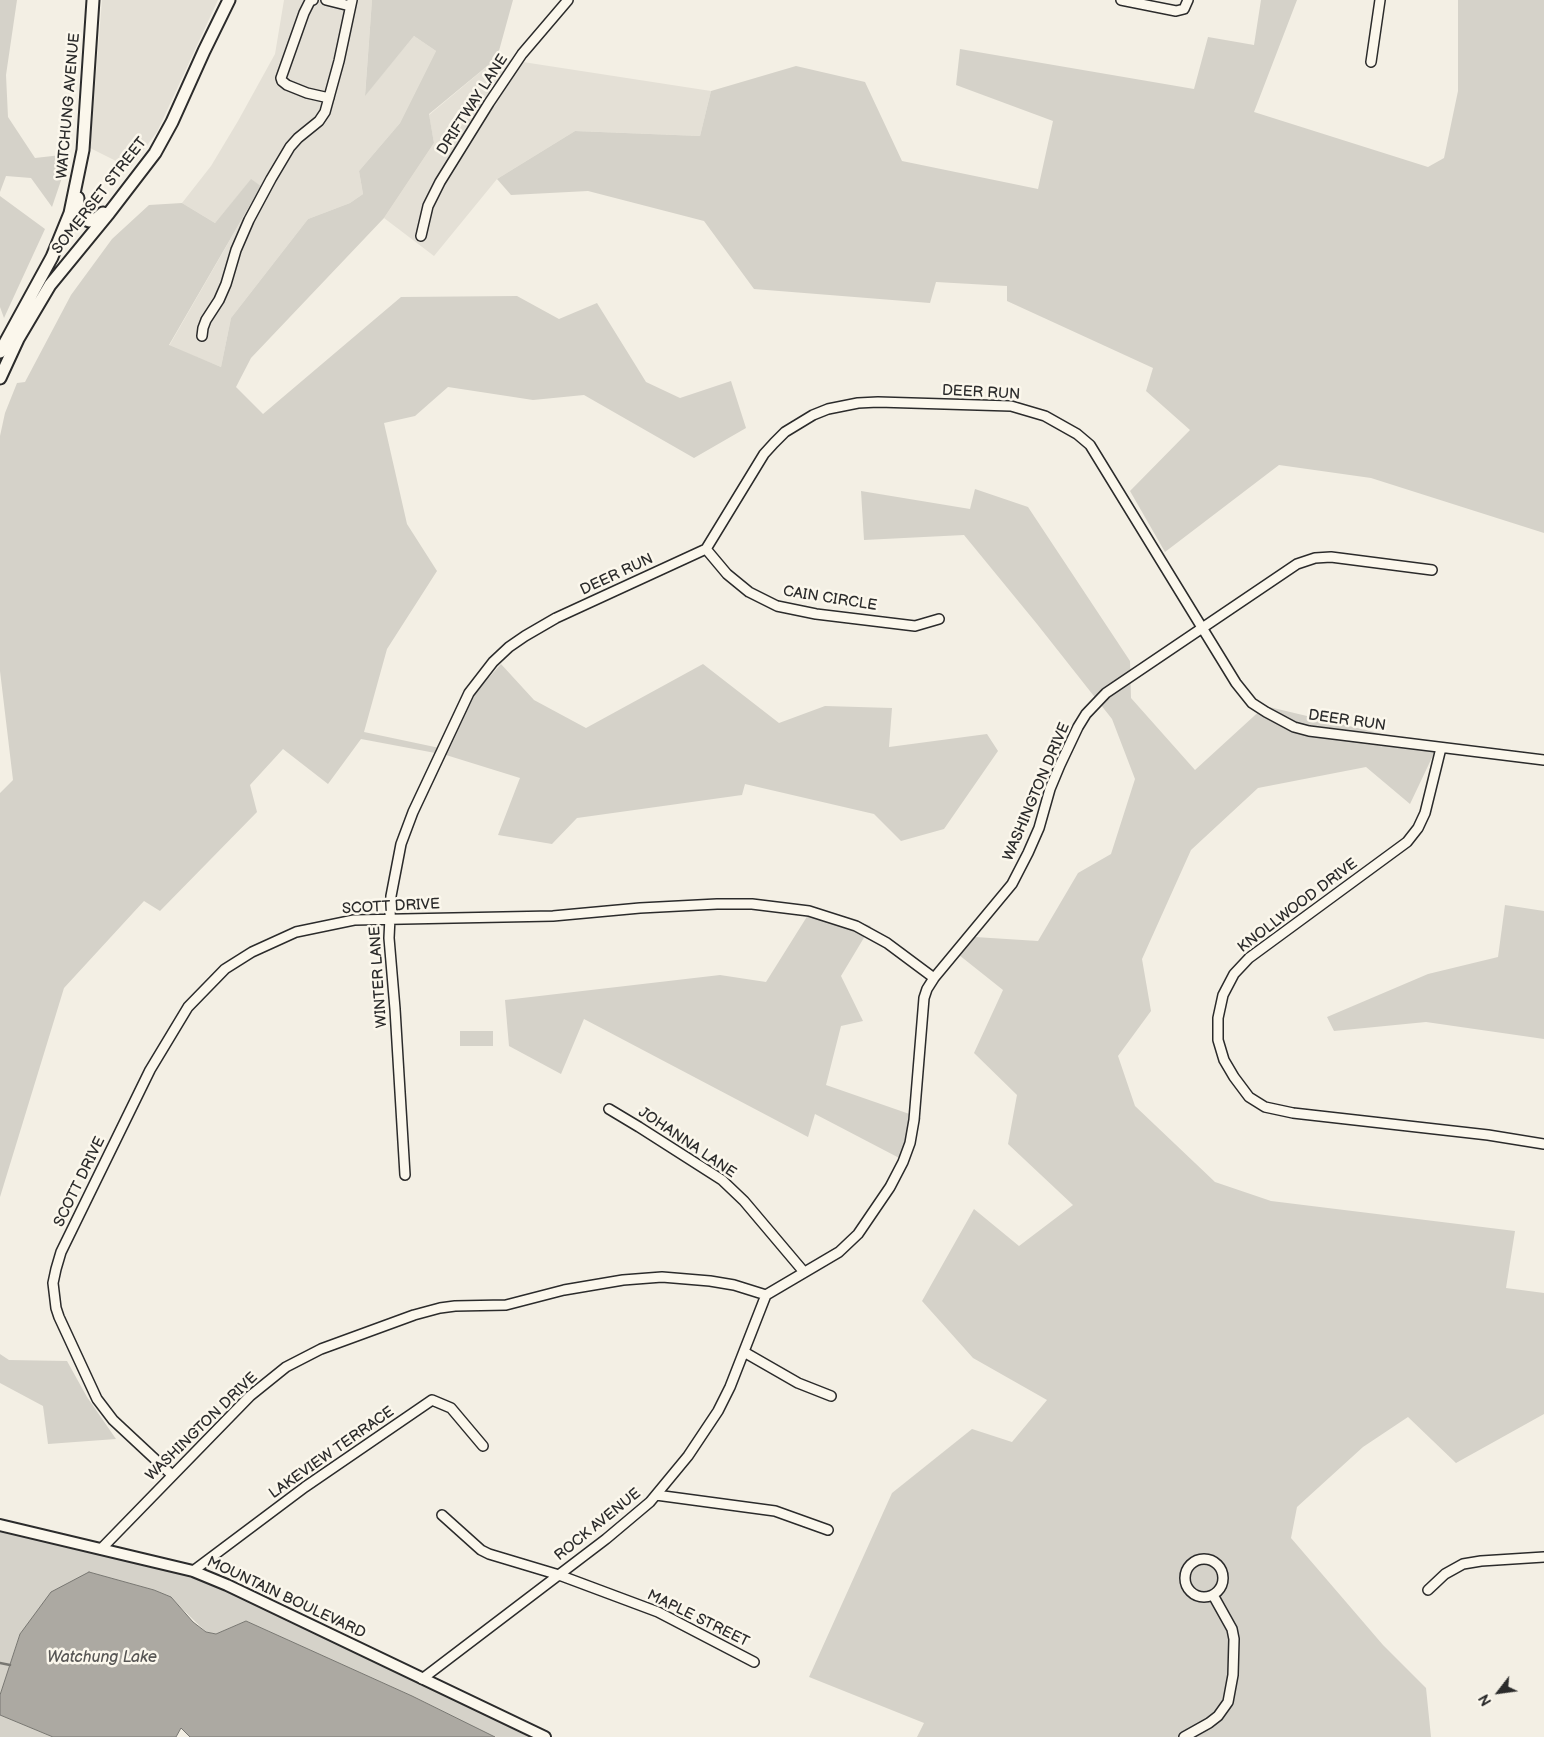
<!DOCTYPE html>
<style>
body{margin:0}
#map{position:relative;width:1544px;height:1737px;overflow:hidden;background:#f3efe4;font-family:"Balsamiq Sans",sans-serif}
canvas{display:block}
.north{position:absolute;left:1474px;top:1667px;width:50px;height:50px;-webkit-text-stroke:4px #fbf7ec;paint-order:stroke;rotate:240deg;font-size:14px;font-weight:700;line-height:20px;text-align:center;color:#2b2b2b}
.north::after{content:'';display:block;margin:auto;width:18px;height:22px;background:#2b2b2b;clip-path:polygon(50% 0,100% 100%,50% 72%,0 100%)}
</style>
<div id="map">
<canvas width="1544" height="1737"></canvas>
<div class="north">N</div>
</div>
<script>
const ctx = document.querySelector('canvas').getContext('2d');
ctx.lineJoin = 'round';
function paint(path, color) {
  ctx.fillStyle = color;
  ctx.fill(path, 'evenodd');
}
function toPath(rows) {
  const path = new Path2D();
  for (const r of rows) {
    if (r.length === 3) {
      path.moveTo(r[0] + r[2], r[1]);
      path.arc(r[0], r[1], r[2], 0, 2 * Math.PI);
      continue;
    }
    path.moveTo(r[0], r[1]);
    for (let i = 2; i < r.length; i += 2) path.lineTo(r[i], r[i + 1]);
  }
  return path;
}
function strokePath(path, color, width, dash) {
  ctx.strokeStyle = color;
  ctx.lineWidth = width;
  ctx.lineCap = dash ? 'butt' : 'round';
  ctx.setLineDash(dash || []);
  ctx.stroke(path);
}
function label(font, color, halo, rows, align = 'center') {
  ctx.font = font + ' "Balsamiq Sans",sans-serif';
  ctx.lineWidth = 5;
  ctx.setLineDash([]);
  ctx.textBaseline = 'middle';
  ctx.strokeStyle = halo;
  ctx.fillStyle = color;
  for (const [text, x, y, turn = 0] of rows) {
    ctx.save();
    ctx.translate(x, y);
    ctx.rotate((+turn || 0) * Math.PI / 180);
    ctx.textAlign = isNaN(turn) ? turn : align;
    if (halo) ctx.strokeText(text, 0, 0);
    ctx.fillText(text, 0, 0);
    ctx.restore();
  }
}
const built = toPath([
 [102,0,218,0,157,132,130,168,90,148],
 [284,0,372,0,365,95,414,36,436,51,400,123,359,171,363,194,350,203,308,219,231,318,221,367,169,346,261,186,251,180,215,223,182,203,211,166,238,121,275,54],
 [497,58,711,91,700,136,575,131,497,179,434,256,384,218,434,143,429,115]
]);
const green = toPath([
 [0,0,17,0,6,75,8,117,35,158,70,154,52,207,31,178,6,176,0,192],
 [372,0,513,0,497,58,429,114,434,143,384,218,251,358,236,387,263,414,401,297,517,296,559,319,597,303,646,382,680,398,731,381,746,428,694,458,584,395,533,400,448,387,415,416,384,423,407,524,437,571,387,649,364,732,449,750,476,692,501,664,534,700,586,728,703,664,779,723,825,706,892,708,889,747,987,734,998,751,944,829,901,841,874,814,745,784,742,795,577,818,552,844,498,835,520,778,446,755,361,739,328,784,283,749,250,785,257,812,160,911,144,901,64,988,0,1197,0,793,13,780,0,671,0,436,5,413,17,383,25,382,71,295,112,239,149,205,182,203,215,223,251,179,261,186,169,345,221,367,231,318,308,219,350,203,363,194,359,171,400,123,436,51,414,36,365,96],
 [1261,0,1297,0,1254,112,1428,167,1444,158,1458,91,1458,0,1544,0,1544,533,1371,478,1279,465,1165,552,1130,491,1190,430,1146,391,1153,368,1007,301,1007,286,936,282,930,303,754,289,704,221,588,191,511,195,497,179,575,131,700,136,711,91,796,66,865,82,902,161,1038,189,1053,121,956,85,960,49,1194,89,1208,37,1254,45],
 [0,196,45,229,4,318,0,307],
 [975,489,1028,507,1130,661,1131,698,1195,770,1265,706,1437,747,1410,804,1366,767,1258,788,1191,850,1142,959,1151,1011,1118,1056,1135,1106,1215,1182,1271,1201,1515,1231,1506,1288,1544,1293,1544,1414,1456,1463,1408,1417,1363,1447,1297,1507,1291,1538,1383,1645,1426,1688,1431,1737,917,1737,924,1723,809,1677,892,1493,972,1429,1012,1442,1047,1400,973,1358,922,1301,974,1209,1019,1246,1073,1205,1008,1144,1017,1095,974,1053,1003,990,959,955,975,937,1038,941,1078,873,1111,854,1135,779,1112,719,1037,624,964,535,864,540,861,491,970,509],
 [1505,905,1544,911,1544,1039,1426,1022,1334,1031,1327,1017,1428,974,1498,957],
 [813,907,871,926,841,976,863,1021,841,1026,826,1085,921,1118,905,1161,815,1114,808,1137,584,1019,561,1074,509,1046,505,1000,720,975,766,982],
 [460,1031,493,1031,493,1046,460,1046],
 [0,1354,9,1360,67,1361,87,1397,116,1439,48,1444,43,1406,0,1383],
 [0,1525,193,1571,545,1737,495,1737,412,1696,246,1621,216,1634,206,1632,170,1597,154,1590,89,1572,20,1634,0,1695],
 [0,1715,53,1737,0,1737]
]);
const water = toPath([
 [89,1572,154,1590,171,1597,193,1622,206,1632,216,1634,246,1621,412,1696,495,1737,190,1737,181,1728,176,1737,53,1737,0,1715,0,1695,20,1634,51,1592,89,1572]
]);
const stream = toPath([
 [0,1663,10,1665]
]);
const minor = toPath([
 [313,0,310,1,304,13,281,78,282,81,287,85,307,93,329,98],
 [326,0,350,6],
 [1121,0,1176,11,1184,9,1188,0],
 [1371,62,1380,0],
 [421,236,428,206,440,182,489,103,522,54,568,0],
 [202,336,203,328,206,320,219,300,226,284,236,250,249,220,271,179,290,147,298,138,319,121,325,112,339,61,352,0],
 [706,549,727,574,749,592,777,606,816,614,915,626,939,619],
 [1441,748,1425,813,1418,828,1407,842,1249,958,1234,974,1223,995,1218,1018,1218,1040,1224,1060,1234,1077,1249,1097,1265,1107,1293,1113,1488,1135,1544,1144],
 [609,1109,639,1127,722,1180,744,1201,804,1272],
 [405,1175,395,1009,389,938,391,896,401,844,413,812,469,693,493,662,509,647,525,636,556,618,706,549,764,454,774,443,785,432,813,415,828,409,858,403,878,402,1011,406,1045,416,1077,434,1090,445,1236,683,1252,703,1266,712,1294,727,1309,731,1544,760],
 [744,1352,798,1383,831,1396],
 [172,1475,113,1420,97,1399,59,1317,56,1308,53,1283,56,1269,61,1252,150,1070,188,1007,225,969,252,952,296,932,354,920,553,916,640,908,717,904,752,904,809,911,856,926,887,943,934,978],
 [656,1495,775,1511,828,1530],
 [442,1515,481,1550,489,1554,559,1575,658,1612,754,1662],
 [101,1549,250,1396,286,1367,321,1349,414,1315,440,1308,455,1306,506,1305,564,1290,623,1280,662,1277,710,1281,734,1285,766,1295,839,1252,858,1234,890,1187,903,1162,910,1143,914,1120,924,998,927,989,934,978,1012,884,1028,853,1039,828,1050,789,1060,765,1078,727,1086,714,1106,693,1297,564,1315,558,1331,557,1432,570],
 [1204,1578,19],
 [193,1571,305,1487,432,1400,451,1408,483,1446],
 [1428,1590,1445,1574,1463,1564,1481,1561,1544,1557],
 [422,1679,606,1539,650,1502,688,1456,718,1411,730,1387,766,1295],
 [1184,1737,1209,1723,1218,1716,1228,1702,1233,1675,1234,1639,1232,1629,1213,1595]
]);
const tertiary = toPath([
 [0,1525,193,1571,227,1585,545,1737]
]);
const secondary = toPath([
 [78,198,77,209,78,213,84,219,89,221,96,219,103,213],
 [0,352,52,257,70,213,83,150,93,0],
 [0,378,18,339,50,285,109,213,155,153,172,122,204,51,229,0]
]);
const streetNames = [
 ["DRIFTWAY LANE",473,105,-57],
 ["WATCHUNG AVENUE",69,106,-85],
 ["SOMERSET STREET",100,196,-52],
 ["DEER RUN",981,393,3],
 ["DEER RUN",617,575,-25],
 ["CAIN CIRCLE",830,599,9],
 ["DEER RUN",1347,721,8],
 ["WASHINGTON DRIVE",1037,792,-67],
 ["KNOLLWOOD DRIVE",1298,906,-37],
 ["SCOTT DRIVE",391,907,-3],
 ["WINTER LANE",379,977,-94],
 ["JOHANNA LANE",687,1143,34],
 ["SCOTT DRIVE",80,1182,-64],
 ["WASHINGTON DRIVE",202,1427,-44],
 ["LAKEVIEW TERRACE",332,1453,-35],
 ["ROCK AVENUE",598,1525,-39],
 ["MOUNTAIN BOULEVARD",286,1598,25],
 ["MAPLE STREET",698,1619,26]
];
const waterNames = [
 ["Watchung Lake",102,1658]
];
paint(built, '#e4e0d6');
paint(green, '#d5d2c9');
paint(water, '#aca9a2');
strokePath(water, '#787772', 1);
strokePath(stream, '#787772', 2.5);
strokePath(minor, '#2b2b2b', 12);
strokePath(tertiary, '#2b2b2b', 14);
strokePath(secondary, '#2b2b2b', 15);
strokePath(minor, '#fbf7ec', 9);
strokePath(tertiary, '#fbf7ec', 10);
strokePath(secondary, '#fbf7ec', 11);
label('15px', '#2b2b2b', '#fbf7ec', streetNames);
label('italic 16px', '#585755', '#fbf7ec', waterNames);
</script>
